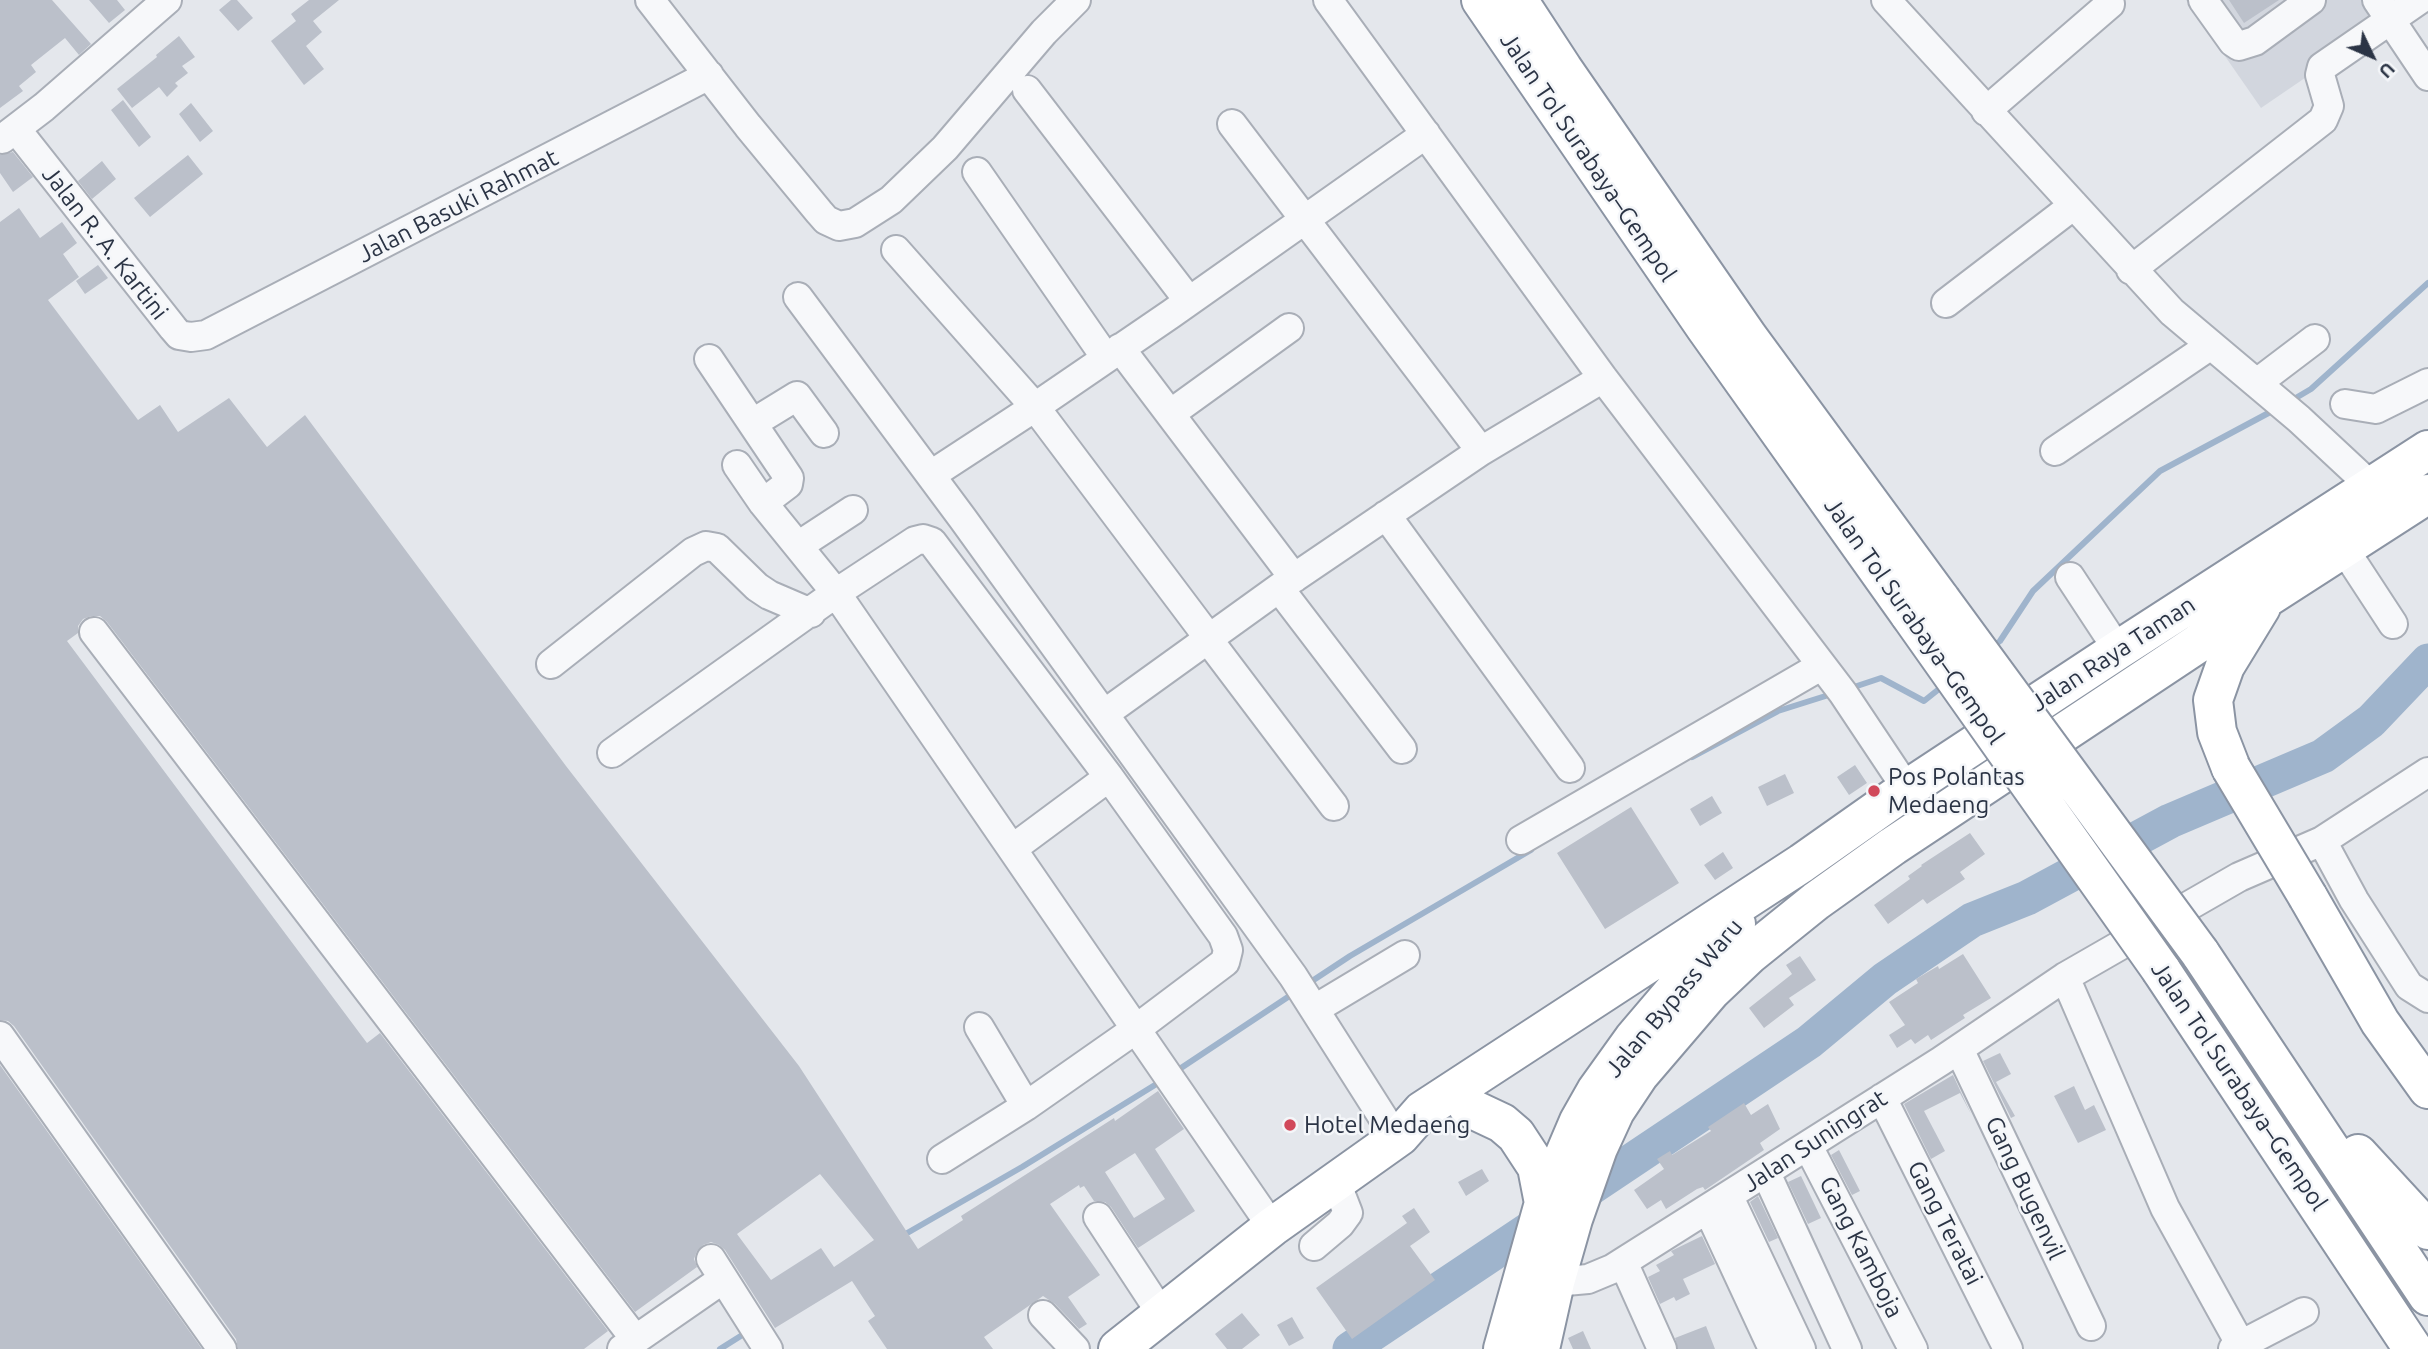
<!DOCTYPE html>
<meta charset="utf-8">
<style>
body{margin:0}
#map{position:relative;width:2428px;height:1349px;overflow:hidden;background:#e4e7ec;font-family:Ubuntu,sans-serif}
canvas{display:block}
.north{position:absolute;left:2337px;top:21px;width:70px;height:70px;-webkit-text-stroke:5px #f4f6f9;paint-order:stroke;rotate:134deg;font-size:19px;font-weight:700;line-height:28px;text-align:center;color:#2b3445}
.north::after{content:'';display:block;margin:auto;width:24px;height:32px;background:#2b3445;clip-path:polygon(50% 0,100% 100%,50% 72%,0 100%)}
</style>
<div id="map">
<canvas width="2428" height="1349"></canvas>
<div class="north">U</div>
</div>
<script>
const ctx = document.querySelector('canvas').getContext('2d');
ctx.lineJoin = 'round';
function paint(path, color) {
  ctx.fillStyle = color;
  ctx.fill(path, 'evenodd');
}
function toPath(rows) {
  const path = new Path2D();
  for (const r of rows) {
    path.moveTo(r[0], r[1]);
    for (let i = 2; i < r.length; i += 2) path.lineTo(r[i], r[i + 1]);
  }
  return path;
}
function strokePath(path, color, width, dash) {
  ctx.strokeStyle = color;
  ctx.lineWidth = width;
  ctx.lineCap = dash ? 'butt' : 'round';
  ctx.setLineDash(dash || []);
  ctx.stroke(path);
}
function label(font, color, halo, rows, align = 'center') {
  ctx.font = font + ' Ubuntu,sans-serif';
  ctx.lineWidth = 5;
  ctx.setLineDash([]);
  ctx.textBaseline = 'middle';
  ctx.strokeStyle = halo;
  ctx.fillStyle = color;
  for (const [text, x, y, turn = 0] of rows) {
    ctx.save();
    ctx.translate(x, y);
    ctx.rotate((+turn || 0) * Math.PI / 180);
    ctx.textAlign = isNaN(turn) ? turn : align;
    if (halo) ctx.strokeText(text, 0, 0);
    ctx.fillText(text, 0, 0);
    ctx.restore();
  }
}
const built = toPath([
 [2186,0,2419,0,2261,108]
]);
const stream = toPath([
 [2289,402,2311,389,2428,283],
 [1991,648,2000,641,2033,591,2160,471,2276,409],
 [1848,689,1881,678,1924,701,1944,685],
 [1692,757,1778,711,1835,693],
 [1306,985,1350,956,1531,850],
 [1175,1072,1294,993],
 [902,1236,1022,1167,1163,1080],
 [720,1349,747,1332]
]);
const river = toPath([
 [1350,1349,1809,1042,1885,979,1972,920,2027,898,2170,821,2323,756,2371,721,2428,661]
]);
const building = toPath([
 [0,0,52,0,91,44,79,55,65,38,31,65,36,72,19,86,23,91,0,108],
 [89,0,117,0,125,10,109,23],
 [231,0,237,0,253,18,238,31,219,10],
 [309,0,339,0,313,21,322,32,306,46,324,69,304,85,271,41,296,21,291,14],
 [2229,0,2279,0,2244,23],
 [179,36,195,57,182,66,188,73,175,83,178,86,167,97,159,87,132,108,117,89,157,57,156,55],
 [123,100,151,137,139,147,111,110],
 [191,103,213,131,200,142,179,114],
 [13,152,33,177,13,192,0,173,0,155],
 [188,155,203,174,150,217,134,198],
 [102,161,116,179,92,199,78,181],
 [19,208,40,238,62,222,77,243,63,254,79,277,48,300,138,420,160,405,178,432,229,398,267,447,305,415,566,766,799,1066,918,1249,963,1220,961,1216,1114,1118,1115,1121,1158,1091,1184,1129,1155,1149,1195,1211,1138,1248,1111,1207,1105,1202,1094,1201,1084,1186,1080,1188,1079,1185,1050,1204,1100,1275,1068,1297,1087,1324,1079,1329,1055,1304,1043,1296,984,1337,993,1349,887,1349,868,1321,875,1316,852,1281,775,1328,725,1250,719,1245,711,1242,703,1245,697,1251,694,1259,697,1267,635,1312,107,622,100,616,91,616,83,619,78,626,78,633,67,641,367,1043,380,1033,608,1331,584,1349,238,1349,236,1339,14,1026,8,1021,0,1020,0,222],
 [1135,1153,1165,1199,1134,1218,1105,1172],
 [820,1174,874,1240,834,1267,821,1248,771,1280,737,1234],
 [98,265,108,278,85,294,76,281],
 [1855,765,1867,783,1849,795,1837,777],
 [1785,774,1794,793,1767,806,1758,787],
 [1712,796,1722,813,1700,826,1690,809],
 [1631,807,1679,883,1605,929,1557,853],
 [1970,833,1985,854,1960,872,1965,879,1927,904,1923,899,1888,924,1874,905,1910,879,1908,876,1922,866,1921,865],
 [1723,852,1733,868,1715,880,1704,865],
 [1963,954,1991,998,1963,1015,1965,1018,1931,1040,1928,1035,1915,1044,1911,1039,1897,1048,1889,1035,1905,1025,1889,1002,1918,983,1916,979,1938,966,1939,969],
 [1800,956,1816,980,1789,998,1794,1005,1764,1028,1749,1008,1792,974,1786,965],
 [2000,1053,2011,1074,1996,1082,2015,1116,2011,1118,1983,1061],
 [0,1065,202,1349,0,1349],
 [1953,1075,1971,1114,1960,1093,1924,1111,1945,1151,1931,1159,1904,1104],
 [2074,1086,2085,1110,2094,1105,2106,1130,2078,1143,2054,1096],
 [1744,1103,1751,1115,1768,1104,1780,1129,1760,1143,1764,1150,1705,1190,1703,1187,1697,1189,1666,1209,1661,1200,1647,1209,1634,1190,1664,1169,1657,1159,1670,1151,1672,1155,1711,1131,1708,1127],
 [1839,1150,1860,1191,1852,1195,1831,1155],
 [1482,1169,1489,1181,1466,1196,1458,1182],
 [1801,1176,1821,1218,1808,1224,1788,1182],
 [1758,1196,1778,1238,1769,1242,1750,1202],
 [1414,1208,1430,1232,1410,1246,1435,1280,1352,1339,1316,1288,1407,1223,1402,1216],
 [1702,1236,1715,1264,1683,1279,1690,1294,1676,1301,1674,1297,1660,1304,1648,1277,1660,1271,1656,1265,1674,1255,1671,1251],
 [1242,1313,1260,1335,1242,1349,1227,1349,1215,1334],
 [1292,1317,1304,1338,1289,1346,1277,1325],
 [1706,1326,1715,1349,1678,1349,1675,1338],
 [1583,1331,1591,1349,1573,1349,1568,1338]
]);
const minor = toPath([
 [650,0,748,126,819,212,826,220,839,226,855,223,891,200,945,148,1044,32,1076,0],
 [1328,0,1603,378,1843,693,1907,789],
 [1886,0,2172,312,2299,419,2372,487],
 [2203,0,2233,42,2239,46,2255,41,2311,0],
 [2377,0,2428,76],
 [1027,90,1189,301],
 [1986,111,2110,4],
 [1232,124,1481,451],
 [16,129,173,328,179,335,191,337,206,335,709,75],
 [2,139,44,107,167,0],
 [977,172,1106,358],
 [896,250,1035,407,1208,637],
 [2131,270,2323,120,2329,106,2320,75,2322,67,2419,0],
 [798,297,963,519,1293,976,1396,1138],
 [1946,303,2074,205],
 [1120,348,1294,578],
 [709,359,789,478,788,484,763,503],
 [2257,383,2315,339],
 [2345,404,2376,409,2428,383],
 [1170,414,1289,328],
 [753,423,797,396,824,433],
 [2055,451,2211,345],
 [737,465,763,503,836,593,1272,1227],
 [931,475,1035,407,1171,314,1426,134],
 [1386,515,1570,768],
 [798,546,853,510],
 [2344,549,2393,624],
 [2070,577,2118,650],
 [1279,588,1402,749],
 [94,632,635,1339],
 [1207,638,1334,806],
 [551,664,693,552,706,546,717,548,757,587,769,595,811,613],
 [1104,714,1279,588,1481,451,1603,378],
 [612,753,836,593,915,541,923,539,932,542,1109,777,1223,936,1228,950,1225,962,1136,1029,1026,1106,942,1159],
 [1521,840,1821,666],
 [2322,841,2354,900,2409,986,2428,998],
 [1012,849,1109,777],
 [2065,977,2165,1208,2243,1349],
 [1315,1009,1405,955],
 [979,1027,1026,1106],
 [0,1036,222,1349],
 [1959,1049,2091,1326],
 [1882,1098,2008,1349],
 [1808,1146,1913,1349],
 [1766,1173,1847,1349],
 [1729,1197,1801,1349],
 [1708,1209,1773,1349],
 [1098,1217,1161,1313],
 [1314,1246,1340,1224,1348,1213,1336,1182],
 [711,1259,768,1349],
 [1623,1262,1662,1349],
 [1555,1282,1588,1279,1612,1269,1941,1061,2065,977,2239,877,2322,841,2428,772],
 [1043,1315,1075,1349],
 [622,1349,723,1279],
 [2233,1349,2304,1312]
]);
const highway = toPath([
 [1481,0,1705,327,1910,615],
 [1518,0,1563,69,1748,337,1941,600],
 [2231,768,2217,732,2213,700,2225,666,2261,607],
 [2308,897,2380,1022,2428,1089],
 [2200,953,2428,1296],
 [2161,970,2413,1349],
 [1468,1107,1502,1123,1516,1135,1537,1167,1544,1203],
 [2358,1154,2428,1230],
 [1118,1349,1272,1227,1400,1136,1422,1111,1802,863,1907,789,2118,650,2428,450],
 [1503,1349,1544,1203,1579,1121,1596,1091,1634,1038,1691,971,1736,924],
 [1540,1349,1555,1282,1573,1219,1598,1148,1615,1111,1639,1075,1711,991,1749,955,1816,901,1893,846,2268,597,2428,494]
]);
const highwayBridge = toPath([
 [1941,600,2200,953],
 [1910,615,2161,970],
 [2231,768,2308,897]
]);
const markers = [
 [1874,791,7,"#d1495b"],
 [1290,1125,7,"#d1495b"]
];
const streetNames = [
 ["Jalan Tol Surabaya–Gempol",1588,157,56],
 ["Jalan Basuki Rahmat",458,206,-27],
 ["Jalan R. A. Kartini",105,243,52],
 ["Jalan Tol Surabaya–Gempol",1914,621,55],
 ["Jalan Raya Taman",2113,654,-33],
 ["Jalan Bypass Waru",1674,998,-50],
 ["Jalan Tol Surabaya–Gempol",2239,1086,56],
 ["Jalan Suningrat",1815,1141,-33],
 ["Gang Bugenvil",2025,1188,65],
 ["Gang Teratai",1945,1223,63],
 ["Gang Kamboja",1861,1247,63]
];
const poiNames = [
 ["Pos Polantas",1888,777],
 ["Medaeng",1888,805],
 ["Hotel Medaeng",1304,1125]
];
paint(built, '#d2d6de');
strokePath(stream, '#9fb4cc', 6);
strokePath(river, '#9fb4cc', 35);
paint(building, '#bbc0ca');
strokePath(minor, '#a9aeb7', 32);
strokePath(highway, '#8b94a3', 42);
strokePath(minor, '#f7f8fa', 28);
strokePath(highway, '#fff', 38);
strokePath(highwayBridge, '#8b94a3', 42, []);
strokePath(highwayBridge, '#fff', 38);
for (const [x, y, r, color] of markers) {
  const dot = new Path2D();
  dot.arc(x, y, r, 0, 2 * Math.PI);
  ctx.fillStyle = color;
  ctx.fill(dot);
  strokePath(dot, '#f4f6f9', 2.5);
}
label('24px', '#2b3445', '#f4f6f9', streetNames);
label('24px', '#2b3445', '#f4f6f9', poiNames, 'left');
</script>
